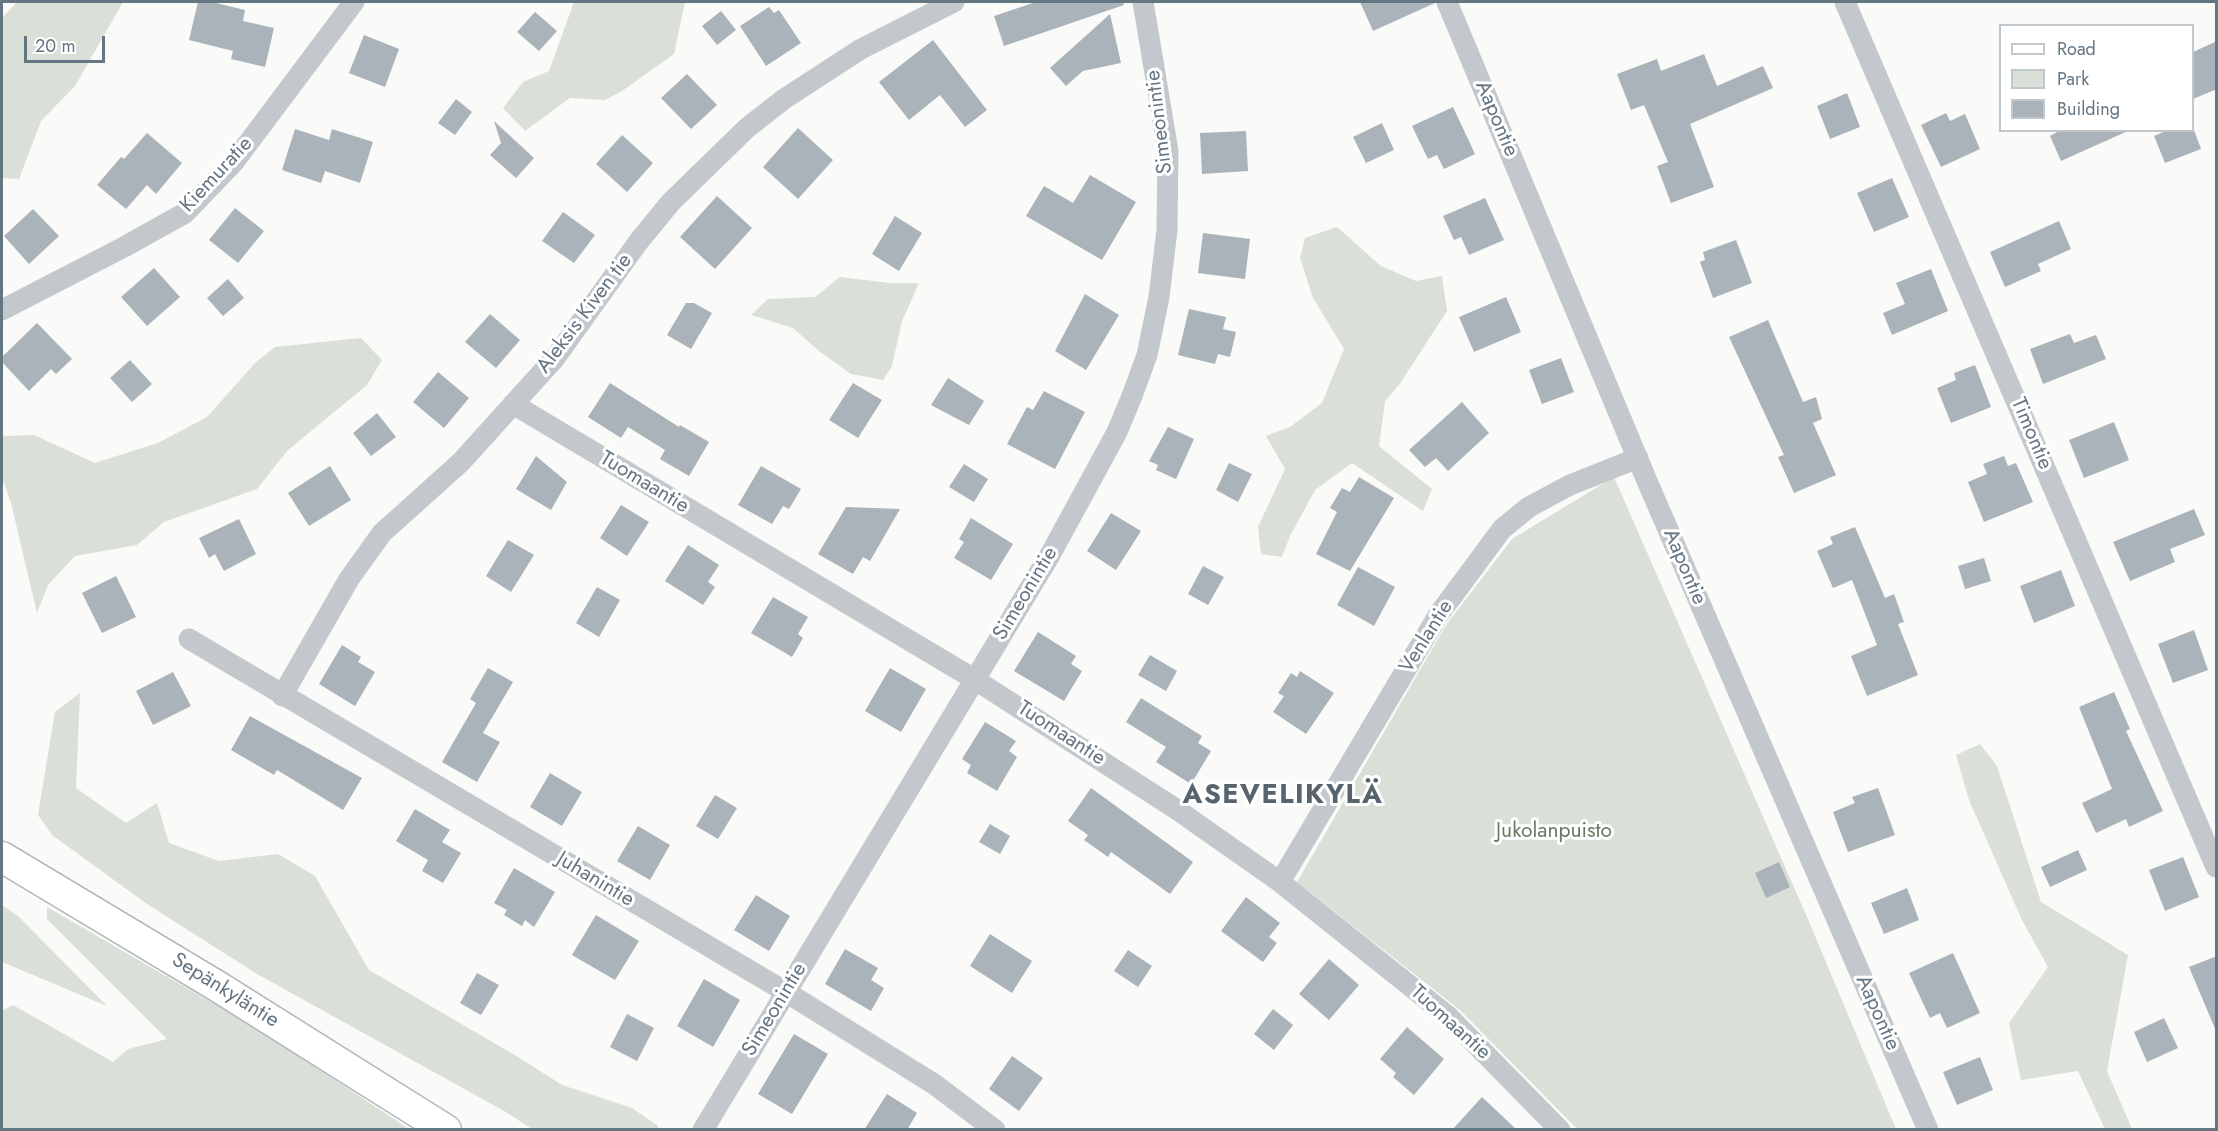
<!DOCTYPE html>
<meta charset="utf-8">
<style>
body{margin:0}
#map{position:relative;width:2218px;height:1131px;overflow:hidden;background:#fafaf8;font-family:Jost,sans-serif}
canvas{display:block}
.frame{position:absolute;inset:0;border:3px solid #657683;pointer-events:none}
.legend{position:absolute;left:1999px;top:24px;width:195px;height:108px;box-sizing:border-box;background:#fff;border:2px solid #c1c8cd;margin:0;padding:8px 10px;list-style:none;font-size:18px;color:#657683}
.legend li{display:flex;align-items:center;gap:12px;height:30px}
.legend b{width:30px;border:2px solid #c1c8cd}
.scale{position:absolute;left:24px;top:36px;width:81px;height:27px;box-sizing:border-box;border:3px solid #657683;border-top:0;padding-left:8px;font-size:18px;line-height:21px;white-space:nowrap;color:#657683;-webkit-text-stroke:4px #fff;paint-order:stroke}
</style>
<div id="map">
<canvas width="2218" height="1131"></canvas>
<div class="frame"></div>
<ul class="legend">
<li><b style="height:8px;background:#fff"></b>Road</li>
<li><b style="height:16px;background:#dadfd7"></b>Park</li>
<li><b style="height:16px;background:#aab3b9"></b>Building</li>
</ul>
<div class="scale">20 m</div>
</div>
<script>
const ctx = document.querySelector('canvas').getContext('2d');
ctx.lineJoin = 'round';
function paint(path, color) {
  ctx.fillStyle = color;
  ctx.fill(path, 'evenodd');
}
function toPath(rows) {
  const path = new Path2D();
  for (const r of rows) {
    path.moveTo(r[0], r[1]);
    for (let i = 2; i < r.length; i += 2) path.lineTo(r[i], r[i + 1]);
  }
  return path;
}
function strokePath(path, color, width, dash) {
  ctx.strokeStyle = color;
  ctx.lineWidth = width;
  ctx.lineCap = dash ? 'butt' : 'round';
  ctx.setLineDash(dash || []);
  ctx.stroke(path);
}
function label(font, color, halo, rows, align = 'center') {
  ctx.font = font + ' Jost,sans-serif';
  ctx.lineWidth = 6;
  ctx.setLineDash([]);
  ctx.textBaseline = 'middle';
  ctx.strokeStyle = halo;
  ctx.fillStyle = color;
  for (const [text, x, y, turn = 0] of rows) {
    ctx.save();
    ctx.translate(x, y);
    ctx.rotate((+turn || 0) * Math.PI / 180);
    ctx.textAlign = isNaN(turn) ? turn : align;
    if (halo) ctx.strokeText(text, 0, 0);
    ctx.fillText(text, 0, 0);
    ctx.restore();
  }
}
const green = toPath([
 [17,2,123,2,75,86,41,121,19,179,2,178,2,18],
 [574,2,685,2,674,54,622,91,605,100,570,98,525,131,503,108,523,82,549,71],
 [1337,227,1381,266,1416,281,1442,276,1447,311,1399,385,1385,401,1379,446,1432,489,1423,511,1352,463,1315,490,1290,536,1282,557,1261,554,1258,527,1285,469,1266,436,1290,427,1322,403,1344,349,1313,298,1300,258,1305,238],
 [840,277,890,283,919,283,902,321,892,366,883,380,851,374,819,351,793,328,751,315,768,299,815,297],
 [361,338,382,360,367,385,287,451,257,489,164,522,137,545,75,556,48,585,37,613,11,503,2,477,2,436,34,435,95,463,158,443,207,417,256,362,275,347],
 [1614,477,1807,917,1896,1129,1577,1129,1460,1010,1297,882,1446,625,1512,539],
 [80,693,76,788,126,823,157,803,169,843,219,861,278,854,315,876,369,970,518,1057,562,1085,632,1108,658,1126,658,1129,532,1129,506,1112,257,974,147,904,52,835,38,815,55,712],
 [1980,744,1997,766,2041,902,2128,955,2107,1071,2132,1129,2105,1129,2078,1071,2021,1080,2009,1023,2048,967,2022,920,1969,800,1956,755],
 [2,905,18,916,107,1006,2,962],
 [47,907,261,1031,409,1129,2,1129,2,1011,13,1005,113,1062,128,1049,167,1039,47,919]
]);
const building = toPath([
 [198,2,212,2,245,10,243,21,274,28,265,67,231,59,233,51,189,40],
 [1036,2,1123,2,1124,5,1004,46,994,16],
 [1360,2,1434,2,1435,3,1373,31],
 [769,7,774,13,779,10,801,43,766,66,740,26],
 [721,11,736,30,717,45,702,26],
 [535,12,557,31,539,51,517,32],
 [1110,14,1121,63,1083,71,1066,86,1050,68],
 [364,35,399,49,385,87,349,73],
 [933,40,987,110,965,127,940,95,909,120,879,82],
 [2217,41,2217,89,2193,99,2193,52],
 [1704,54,1717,86,1763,66,1773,88,1690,124,1714,187,1671,203,1657,166,1668,162,1644,105,1631,110,1617,74,1657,59,1661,71],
 [687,74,717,105,691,129,661,98],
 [1847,93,1860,127,1830,139,1817,106],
 [456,99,472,112,455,135,438,123],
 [1453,107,1475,154,1444,169,1437,155,1428,159,1412,126],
 [1946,113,1950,121,1965,114,1980,149,1941,167,1921,125],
 [494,121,534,158,516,178,490,155,501,143],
 [1382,123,1394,150,1366,163,1353,137],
 [798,128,833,160,798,199,763,167],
 [295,129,329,140,332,129,373,142,360,183,325,171,321,183,282,170],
 [2061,130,2130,130,2061,161,2050,136],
 [2168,130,2194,130,2201,149,2165,163,2154,136],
 [1246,131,1248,171,1202,174,1200,133],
 [147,133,182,163,156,194,147,185,126,209,97,185,121,157,124,159],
 [622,135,653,163,627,192,596,164],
 [1090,175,1136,202,1102,260,1026,216,1044,186,1073,203],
 [1892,178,1909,217,1874,232,1857,193],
 [717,196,752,228,715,269,680,237],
 [1485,198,1504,240,1469,255,1461,237,1454,240,1443,216],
 [235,208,264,231,238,263,209,240],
 [33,209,59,236,29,264,4,236],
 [563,212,595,235,574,263,542,241],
 [895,216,922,233,899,271,872,254],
 [2059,221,2071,249,2038,264,2041,271,2005,287,1990,252],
 [1203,233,1250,239,1245,279,1198,273],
 [1736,240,1752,283,1713,298,1700,262,1705,260,1703,252],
 [154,268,180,297,147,326,121,297],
 [1931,269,1948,311,1892,335,1883,313,1905,304,1896,283],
 [228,279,244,298,223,316,207,298],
 [1085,294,1119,315,1086,370,1055,351],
 [1506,297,1521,332,1474,352,1459,317],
 [686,303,694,303,712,313,691,349,667,335],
 [1189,309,1226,317,1223,329,1236,332,1230,357,1218,354,1215,364,1178,355],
 [490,314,520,340,496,368,465,342],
 [1768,320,1803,402,1816,397,1822,419,1813,423,1836,475,1794,493,1778,457,1784,455,1729,337],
 [37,323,72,359,56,374,51,369,29,391,2,362,2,357],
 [2070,334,2074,343,2096,335,2106,359,2043,384,2030,349],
 [1561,358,1574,392,1542,404,1529,370],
 [130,360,152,384,132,402,110,378],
 [1975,365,1991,407,1951,423,1937,388,1956,380,1954,373],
 [438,372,469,398,444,428,413,402],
 [948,378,984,401,969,425,931,405],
 [610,383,679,427,680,425,709,442,689,476,660,459,665,450,628,427,621,438,588,417],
 [853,383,882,400,858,438,829,420],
 [1044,391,1085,412,1055,469,1007,444,1027,407,1033,410],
 [1462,402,1489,433,1448,471,1436,458,1425,467,1409,450],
 [377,413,396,437,371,456,353,433],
 [2114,422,2129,460,2084,478,2069,440],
 [1168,427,1194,439,1176,479,1156,470,1158,465,1149,461],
 [536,456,567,482,551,510,516,489],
 [2004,456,2008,466,2016,463,2033,502,1984,522,1968,482,1987,474,1983,464],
 [1229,463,1252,474,1238,502,1216,490],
 [964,464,988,479,974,502,949,487],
 [330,466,351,500,309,526,288,493],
 [761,466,801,489,789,509,783,506,772,524,738,505],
 [1359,477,1394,498,1350,571,1316,554,1337,512,1330,508,1342,488,1350,492],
 [621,505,649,522,627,556,600,538],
 [846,507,900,509,870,561,863,557,853,574,818,554],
 [2194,509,2205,535,2170,549,2175,562,2130,581,2113,542],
 [1111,513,1141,531,1116,570,1087,551],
 [971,518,1013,544,991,580,954,558,964,542,959,539],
 [239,519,256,554,224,571,215,554,209,558,199,538],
 [1855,527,1885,598,1894,594,1904,622,1898,624,1918,675,1867,696,1851,656,1877,645,1852,580,1833,588,1817,551,1833,544,1830,537],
 [508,540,534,555,511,592,486,576],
 [688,545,719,565,708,582,715,587,703,605,665,581],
 [1984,558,1991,581,1965,589,1958,566],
 [1203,566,1224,577,1208,605,1188,594],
 [1358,567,1395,587,1374,626,1337,605],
 [2061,570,2075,606,2034,623,2020,586],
 [116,576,136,617,102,633,82,593],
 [597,587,620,600,599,637,576,623],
 [773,597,808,617,798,634,803,638,792,657,751,633],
 [2194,630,2208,670,2173,683,2158,644],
 [1038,632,1076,656,1071,664,1082,671,1064,701,1014,671],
 [342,645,361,657,358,662,375,672,355,706,319,684],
 [1150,655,1177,671,1166,691,1138,675],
 [488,668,513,682,483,733,500,742,477,782,442,762,476,703,470,699],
 [890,668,926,689,901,732,865,711],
 [1300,671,1334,693,1306,734,1273,712,1284,696,1278,693,1291,673,1297,677],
 [173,672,191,706,153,725,136,691],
 [2114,692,2130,729,2126,731,2163,811,2129,827,2126,819,2096,833,2082,803,2112,789,2079,707],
 [1141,698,1202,736,1198,743,1211,751,1191,784,1156,762,1166,747,1126,722],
 [250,716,362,778,343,810,277,770,274,775,231,750],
 [985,722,1016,741,1009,751,1017,757,997,791,967,773,971,765,962,759],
 [550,773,582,792,562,826,530,807],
 [1091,788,1193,862,1170,894,1111,852,1108,857,1084,840,1088,835,1068,821],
 [1878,788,1895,835,1848,852,1833,812,1855,803,1852,797],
 [715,795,737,808,718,839,696,826],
 [415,809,450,830,442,842,461,853,443,883,422,871,428,860,396,841],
 [990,824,1010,836,1000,854,979,842],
 [638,826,670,845,650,880,617,861],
 [2078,850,2087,870,2050,887,2041,867],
 [2183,857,2199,897,2165,911,2149,870],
 [1779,862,1790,887,1766,898,1755,873],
 [514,868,555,892,534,927,525,920,522,926,504,915,507,910,494,903],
 [1907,888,1919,920,1884,934,1871,903],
 [756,895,790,916,769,951,734,930],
 [1246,897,1280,923,1269,937,1277,943,1263,962,1221,931],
 [596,915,639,941,615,980,572,955],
 [990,934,1032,961,1012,993,970,966],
 [845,949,878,968,871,980,884,988,871,1011,825,984],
 [1128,950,1152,966,1138,987,1114,971],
 [1953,953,1980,1013,1947,1028,1940,1013,1930,1018,1909,973],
 [2217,956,2217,1031,2216,1031,2189,967],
 [1329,959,1359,985,1329,1020,1299,994],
 [477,973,499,985,481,1015,460,1003],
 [704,979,740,1000,713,1047,677,1026],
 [1273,1009,1293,1025,1274,1050,1254,1034],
 [627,1014,654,1028,637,1061,610,1047],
 [2164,1018,2178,1048,2147,1062,2134,1032],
 [1407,1027,1444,1059,1414,1095,1393,1077,1396,1073,1380,1059],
 [794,1034,828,1054,792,1114,758,1094],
 [1012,1056,1043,1078,1019,1111,989,1089],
 [1980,1057,1993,1090,1957,1105,1943,1072],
 [887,1094,917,1113,907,1130,864,1130],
 [1482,1097,1517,1130,1452,1130]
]);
const minor = toPath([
 [1447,2,1647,481,1928,1130],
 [1845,2,2216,867],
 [2,310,124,247,185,213,234,162,354,2],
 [513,404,974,679,1176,809,1280,882,1449,1017,1560,1130],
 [189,639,786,992,934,1084,995,1130],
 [282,696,349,579,382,533,461,462,555,358,639,241,671,202,747,128,784,99,861,49,954,2],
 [1280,882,1439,614,1502,529,1529,507,1570,485,1638,458],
 [703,1130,1050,555,1117,432,1132,396,1147,355,1159,297,1167,230,1168,151,1143,2]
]);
const secondary = toPath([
 [2,857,217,986,446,1130]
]);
const streetNames = [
 ["Aapontie",1496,119,67],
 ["Simeonintie",1160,122,-97],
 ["Kiemuratie",217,175,-47],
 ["Aleksis Kiven tie",585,314,-53],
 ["Timontie",2031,434,67],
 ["Tuomaantie",644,483,31],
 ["Aapontie",1684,567,67],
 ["Simeonintie",1026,594,-59],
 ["Venlantie",1427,637,-58],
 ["Tuomaantie",1061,734,33],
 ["Juhanintie",595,880,31],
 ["Sepänkyläntie",225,991,32],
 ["Simeonintie",775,1010,-59],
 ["Aapontie",1877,1013,66],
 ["Tuomaantie",1450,1023,42]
];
const parkNames = [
 ["Jukolanpuisto",1554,832]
];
const districtNames = [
 ["ASEVELIKYLÄ",1283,796]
];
paint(green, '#dadfd7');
paint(building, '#aab3b9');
strokePath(secondary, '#b3babf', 33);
strokePath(minor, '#c3c8cc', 21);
strokePath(secondary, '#fff', 30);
label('21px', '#657683', '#fff', streetNames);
label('21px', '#687a64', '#fff', parkNames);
ctx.letterSpacing = '1.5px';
label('bold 27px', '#57646e', '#fff', districtNames);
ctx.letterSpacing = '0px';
</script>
